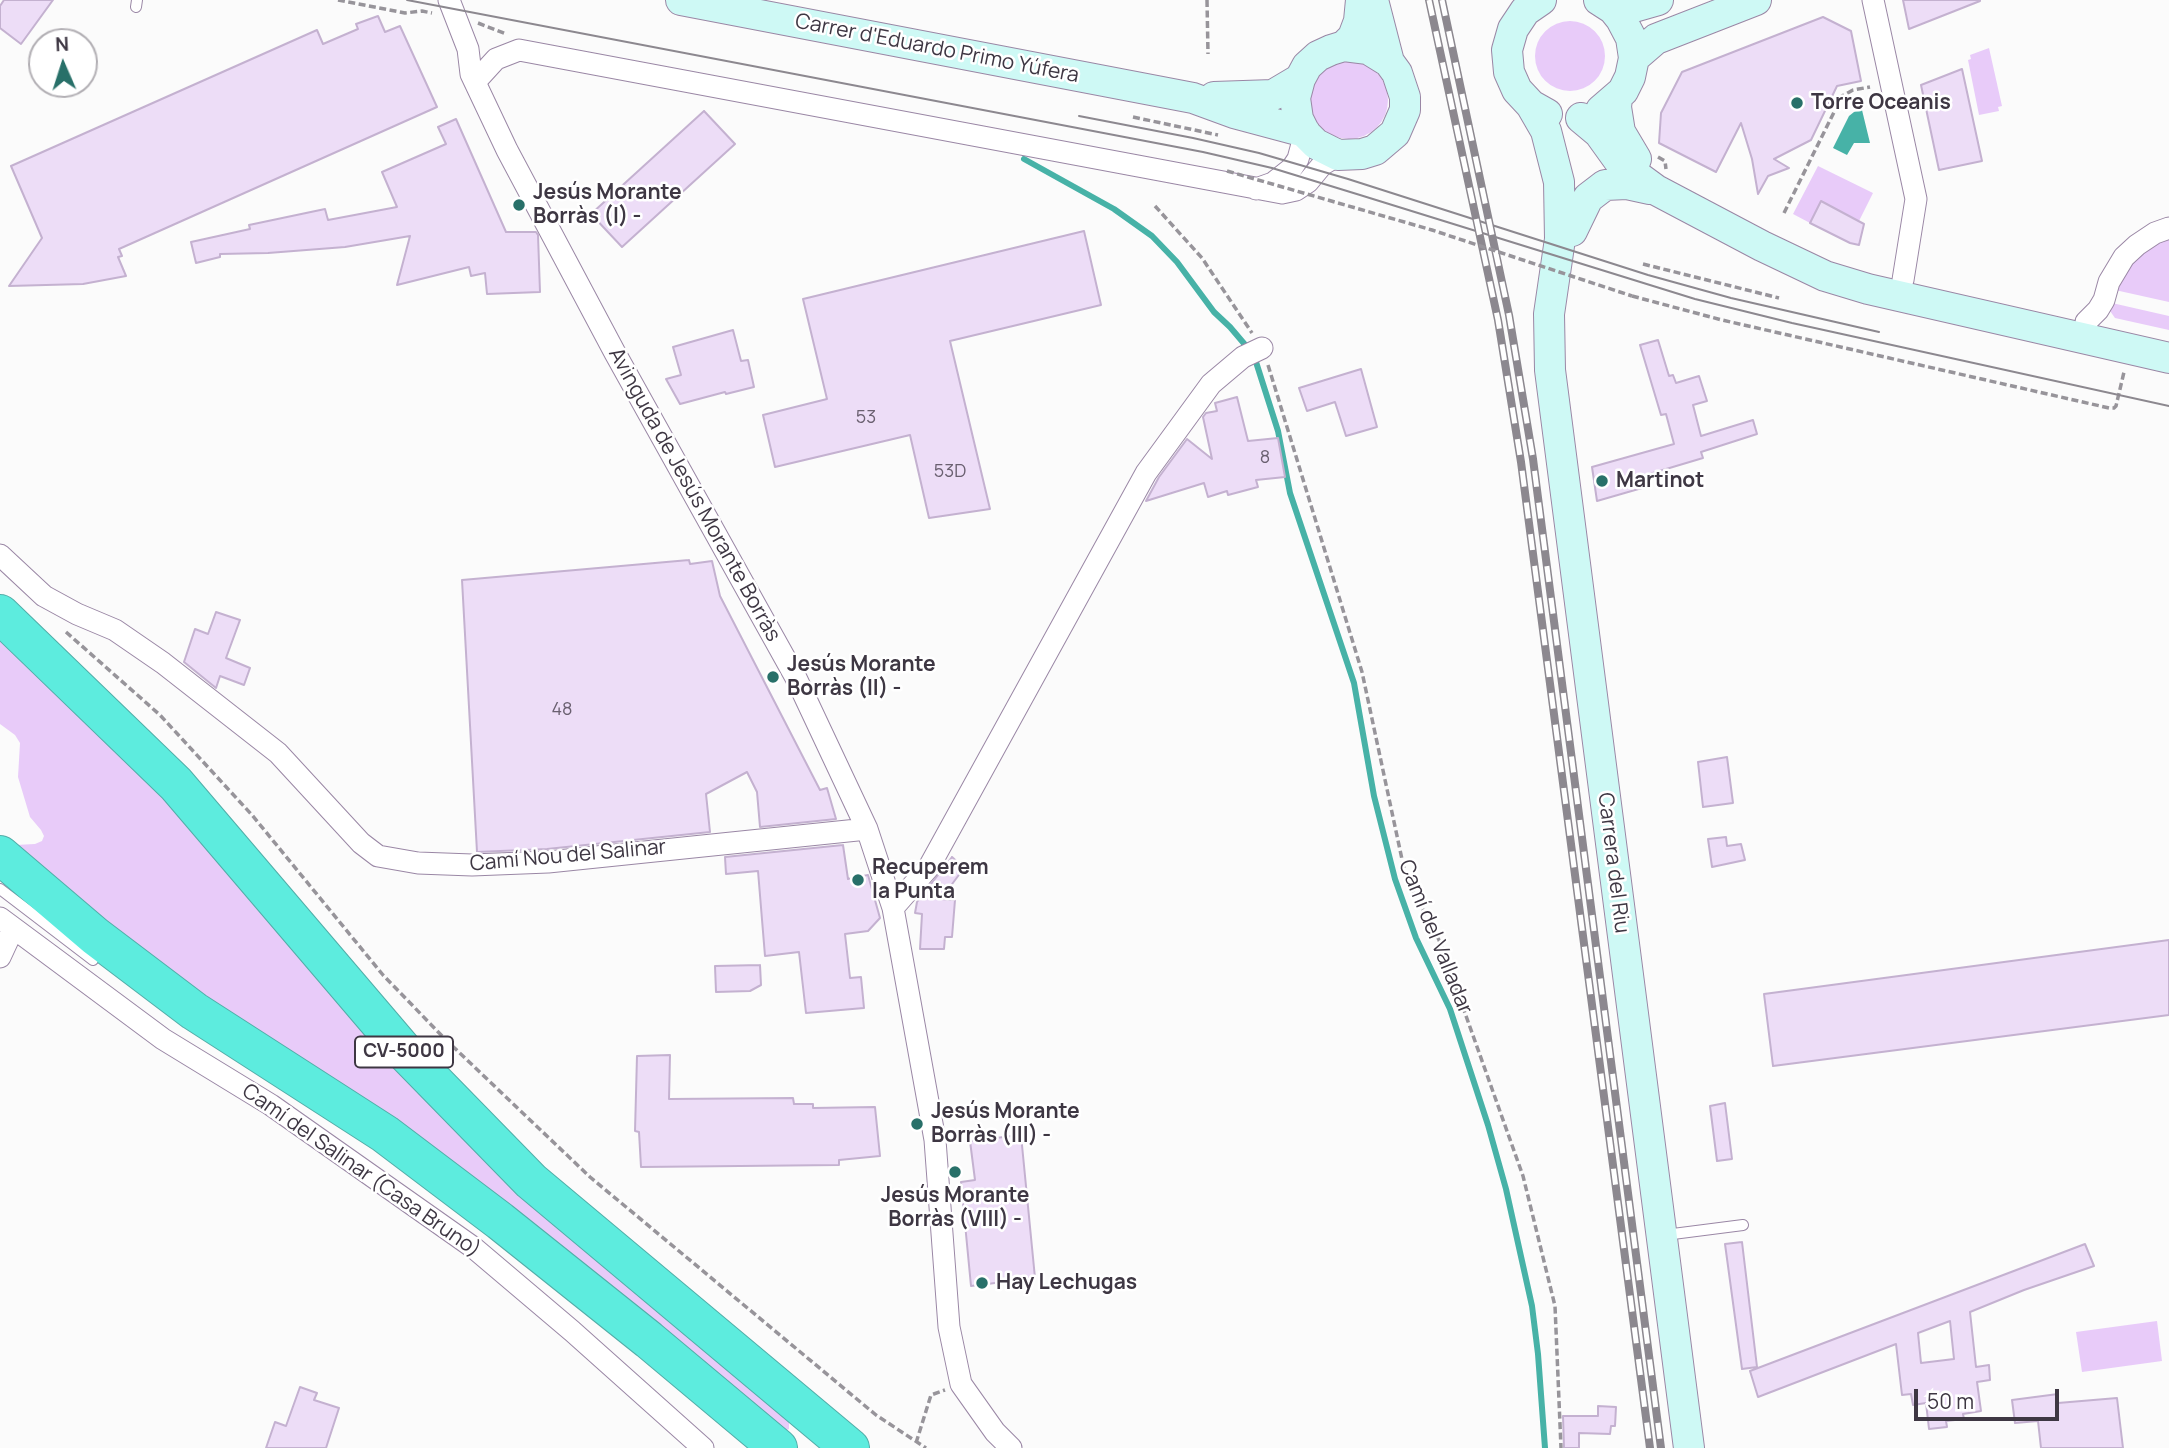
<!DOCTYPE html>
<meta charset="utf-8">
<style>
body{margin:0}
#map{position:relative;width:2169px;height:1448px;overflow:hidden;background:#fbfbfb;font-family:Manrope,sans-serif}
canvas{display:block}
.north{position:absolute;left:28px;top:28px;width:70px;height:70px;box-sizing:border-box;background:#fff;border:2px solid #b2afb4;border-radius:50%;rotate:357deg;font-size:19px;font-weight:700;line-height:28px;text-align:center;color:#3e3743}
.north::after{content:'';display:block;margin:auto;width:24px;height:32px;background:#287069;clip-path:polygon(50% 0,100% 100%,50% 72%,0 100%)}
.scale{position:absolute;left:1914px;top:1389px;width:145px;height:32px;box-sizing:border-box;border:4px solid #3e3743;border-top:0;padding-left:9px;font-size:21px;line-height:24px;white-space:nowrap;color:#3e3743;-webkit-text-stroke:5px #fff;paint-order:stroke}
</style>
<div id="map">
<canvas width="2169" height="1448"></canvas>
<div class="north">N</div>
<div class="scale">50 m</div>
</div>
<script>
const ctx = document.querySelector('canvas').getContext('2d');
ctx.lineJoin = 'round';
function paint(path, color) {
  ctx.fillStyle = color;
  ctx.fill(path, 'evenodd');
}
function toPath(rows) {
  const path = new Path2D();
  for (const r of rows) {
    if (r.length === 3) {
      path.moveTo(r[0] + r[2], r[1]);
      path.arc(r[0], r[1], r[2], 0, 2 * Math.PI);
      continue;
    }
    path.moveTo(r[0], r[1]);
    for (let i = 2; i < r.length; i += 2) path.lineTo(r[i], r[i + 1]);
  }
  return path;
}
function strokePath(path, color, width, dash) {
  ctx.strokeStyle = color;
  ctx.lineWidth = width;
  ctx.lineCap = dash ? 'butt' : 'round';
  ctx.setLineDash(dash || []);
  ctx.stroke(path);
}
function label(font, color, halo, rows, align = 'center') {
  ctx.font = font + ' Manrope,sans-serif';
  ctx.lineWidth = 5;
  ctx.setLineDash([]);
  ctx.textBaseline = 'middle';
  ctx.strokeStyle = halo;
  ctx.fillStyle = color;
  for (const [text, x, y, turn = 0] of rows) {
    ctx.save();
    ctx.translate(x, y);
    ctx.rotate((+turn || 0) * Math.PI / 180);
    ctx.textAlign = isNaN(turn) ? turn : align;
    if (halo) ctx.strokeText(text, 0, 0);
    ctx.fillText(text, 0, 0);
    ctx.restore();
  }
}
const green = toPath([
 [1570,56,35],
 [1989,48,2002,106,1998,107,1999,111,1979,115,1968,60,1971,59,1970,55],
 [1349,100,39],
 [1818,166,1873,193,1859,221,1821,201,1810,223,1793,214],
 [2169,237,2169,302,2115,290,2122,276,2143,251],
 [2112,303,2169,316,2169,330,2115,318,2110,311],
 [0,637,91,723,789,1419,789,1429,785,1431,168,978,15,845,35,844,42,841,44,836,41,830,30,817,18,777,20,743,15,735,0,724],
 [2157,1321,2162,1361,2082,1372,2076,1332]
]);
const water = toPath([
 [1862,110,1870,143,1854,143,1847,155,1833,148,1849,116,1854,112]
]);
const stream = toPath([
 [1024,159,1114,209,1152,236,1177,262,1214,312,1230,327,1247,347],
 [1256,362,1278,431,1290,493,1354,683,1374,796,1395,879,1416,938,1450,1009,1488,1125,1506,1189,1532,1306,1538,1354,1545,1448]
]);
const building = toPath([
 [4,0,53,0,21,44,0,28,0,6,4,0],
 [1903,0,1980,0,1980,1,1909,29,1903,0],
 [378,16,385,32,400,26,437,107,119,249,122,256,118,257,126,276,83,284,9,286,42,238,11,166,317,30,323,44,358,29,356,24,378,16],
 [1823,17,1851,31,1861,81,1837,86,1811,140,1774,159,1789,168,1768,176,1758,194,1752,159,1741,123,1716,172,1659,143,1661,113,1682,72,1823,17],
 [1962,69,1982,161,1939,170,1921,85,1962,69],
 [704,111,735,144,622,247,591,214,704,111],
 [456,119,506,232,536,232,538,235,540,292,487,294,485,273,471,276,469,267,397,285,410,236,345,247,268,253,220,254,220,257,196,263,191,242,250,229,249,225,325,209,328,220,397,207,382,172,446,144,438,127,456,119],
 [1821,201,1864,224,1859,245,1850,243,1810,223,1821,201],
 [1084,231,1101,305,950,341,990,509,929,518,910,435,775,467,763,415,827,399,803,299,1084,231],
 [733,330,741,361,748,360,754,387,726,394,725,392,680,404,666,379,681,375,673,347,733,330],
 [1658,340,1669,376,1673,375,1676,383,1699,376,1707,401,1693,405,1701,436,1753,420,1757,434,1701,452,1703,458,1646,475,1649,486,1597,501,1592,467,1674,444,1666,414,1661,415,1640,345,1658,340],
 [1361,369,1377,427,1346,436,1335,402,1307,411,1299,388,1361,369],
 [1237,397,1248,441,1278,438,1285,477,1256,480,1258,487,1228,495,1227,491,1208,497,1204,483,1146,501,1159,477,1187,439,1212,459,1203,417,1206,413,1217,411,1215,403,1237,397],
 [689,560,690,564,712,561,720,596,820,790,827,788,836,819,760,827,757,792,747,772,706,794,710,832,547,849,477,852,462,580,689,560],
 [216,612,240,620,226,658,250,668,244,685,220,676,216,688,184,662,195,629,208,634,216,612],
 [1727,757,1733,803,1703,807,1698,762,1727,757],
 [1726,837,1727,846,1741,844,1745,860,1712,867,1708,839,1726,837],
 [843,845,848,879,868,875,880,918,868,931,845,934,850,978,861,977,864,1008,806,1013,799,952,765,956,758,871,726,874,725,857,843,845],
 [952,857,964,868,941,899,955,900,952,937,945,937,944,949,920,949,922,914,915,913,917,902,952,857],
 [2169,940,2169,1015,1773,1066,1764,994,2169,940],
 [760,965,761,985,750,991,716,992,715,966,760,965],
 [670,1055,669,1099,793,1098,794,1104,813,1104,813,1108,875,1107,880,1156,839,1160,839,1165,641,1167,639,1132,635,1131,637,1056,670,1055],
 [1725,1103,1732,1159,1717,1161,1710,1106,1725,1103],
 [1021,1135,1035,1278,971,1286,961,1182,975,1180,970,1141,1021,1135],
 [1742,1242,1757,1367,1742,1369,1725,1244,1742,1242],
 [2085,1244,2094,1266,2024,1290,1970,1312,1976,1367,1989,1365,1990,1380,1977,1382,1981,1411,1963,1414,1964,1419,1946,1421,1947,1427,1929,1429,1926,1403,1913,1405,1911,1394,1902,1395,1896,1344,1758,1397,1750,1371,2085,1244],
 [1950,1321,1954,1359,1921,1363,1918,1333,1950,1321],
 [300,1387,317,1393,314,1400,339,1408,326,1448,266,1448,275,1422,286,1426,300,1387],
 [2058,1394,2058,1403,2117,1398,2123,1448,2041,1448,2038,1421,2015,1423,2012,1400,2058,1394],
 [1598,1406,1616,1407,1615,1426,1611,1426,1610,1434,1579,1433,1579,1448,1564,1448,1563,1416,1598,1416,1598,1406]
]);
const path = toPath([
 [338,0,405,13,422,11,432,13],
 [1207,0,1208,54],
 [478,23,506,34],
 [1133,117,1218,135],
 [1658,157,1665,161,1666,169],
 [1155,206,1202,258,1252,333],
 [1784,213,1842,96,1853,90,1870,87],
 [1643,264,1779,298],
 [1632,296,1722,320,2109,408,2114,408,2116,406,2124,372],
 [1268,365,1362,672,1406,878,1439,940,1523,1176,1555,1306,1561,1448],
 [66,632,160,715,252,815,383,975,445,1039,590,1177,876,1415,926,1448],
 [916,1443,931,1395,945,1390]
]);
const lane = toPath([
 [136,7,137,0],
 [0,889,93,960],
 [1665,1235,1743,1225]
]);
const street = toPath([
 [449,0,468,49,471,74,507,150,615,353,796,678,867,829,893,908,935,1140,949,1327,961,1384,995,1432,1011,1448],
 [1873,0,1916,199,1903,280],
 [475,82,496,59,519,50,1282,193,1296,190,1308,182,1322,165,1338,155],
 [1256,189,1273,183,1292,168,1298,159,1305,133],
 [2086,322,2098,310,2104,300,2109,282,2124,257,2137,245,2155,233,2169,228],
 [0,555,44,596,77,614,115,630,163,663,278,753,361,843,378,856,418,863,472,865,548,862,867,829],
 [893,908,929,867,1146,473,1211,384,1243,357,1262,348],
 [0,918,163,1039,271,1105,474,1248,572,1331,703,1448],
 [0,957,13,929]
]);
const secondary = toPath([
 [681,0,1193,98,1234,113,1305,132],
 [1373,0,1389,62],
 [1541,0,1525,11,1513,29,1507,50,1509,72,1517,90,1531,105,1547,114],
 [1599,0,1613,9,1621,19,1631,38,1634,58,1630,77,1623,91,1601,110],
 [1613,9,1623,10,1658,0],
 [1344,46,1368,49,1389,62,1397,73,1405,97,1405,110,1395,133,1375,150,1362,154,1338,155,1316,144,1305,133,1298,119,1295,98,1300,79,1307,66,1318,56,1331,50,1344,46,1353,37,1359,21,1361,0],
 [1634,58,1656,39,1756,0],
 [1214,97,1273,95,1300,79],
 [1617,98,1616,107,1620,132,1636,159],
 [1531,105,1546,131,1559,182,1560,239,1549,314,1550,370,1689,1448],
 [1581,118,1599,133,1622,165,1656,190,1762,246,1825,276,1868,289,2169,358],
 [1572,231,1588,198,1605,185,1627,184,1650,189]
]);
const highway = toPath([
 [0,614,176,784,402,1049,531,1181,850,1448],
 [0,855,95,936,194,1011,385,1134,500,1221,649,1340,778,1448]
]);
const tram = toPath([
 [407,0,1203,152,1272,168,1360,195,1695,299,1792,323,2169,406],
 [1079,116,1193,138,1259,153,1348,179,1648,275,1731,298,1879,332]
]);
const rail = toPath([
 [1429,0,1498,320,1521,462,1650,1448],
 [1442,0,1509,315,1533,459,1661,1448]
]);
const pathBridge = toPath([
 [1227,171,1432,230,1632,296]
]);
const markers = [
 [1797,103,7,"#287069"],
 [519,205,7,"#287069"],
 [1602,481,7,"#287069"],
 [773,677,7,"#287069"],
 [858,880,7,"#287069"],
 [917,1124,7,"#287069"],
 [955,1172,7,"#287069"],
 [982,1283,7,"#287069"]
];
const numberNames = [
 ["53",866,418],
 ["8",1265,458],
 ["53D",950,472],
 ["48",562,710]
];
const shields = [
 [404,1052,98]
];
const shieldNames = [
 ["CV-5000",404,1052]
];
const streetNames = [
 ["Carrer d'Eduardo Primo Yúfera",937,49,11],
 ["Avinguda de Jesús Morante Borràs",694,495,61],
 ["Camí Nou del Salinar",568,856,-5],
 ["Carrera del Riu",1613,863,83],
 ["Camí del Valladar",1435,937,68],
 ["Camí del Salinar (Casa Bruno)",361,1171,35]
];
const poiNames = [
 ["Torre Oceanis",1811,103],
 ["Jesús Morante",533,193],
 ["Borràs (I) -",533,217],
 ["Martinot",1616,481],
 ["Jesús Morante",787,665],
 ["Borràs (II) -",787,689],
 ["Recuperem",872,868],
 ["la Punta",872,892],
 ["Jesús Morante",931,1112],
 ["Borràs (III) -",931,1136],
 ["Jesús Morante",955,1196,"center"],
 ["Borràs (VIII) -",955,1220,"center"],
 ["Hay Lechugas",996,1283]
];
paint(green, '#e8cbf9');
paint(water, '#47b2a7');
strokePath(stream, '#47b2a7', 6);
paint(building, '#edddf7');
strokePath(building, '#c4b1d0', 2);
strokePath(lane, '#9a87a5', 12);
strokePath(street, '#9a87a5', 23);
strokePath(secondary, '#9a87a5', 32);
strokePath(highway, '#52ada8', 40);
strokePath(path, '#97949a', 3.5, [7, 3.5]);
strokePath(lane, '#fff', 10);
strokePath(street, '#fff', 21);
strokePath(secondary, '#cef9f5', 30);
strokePath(highway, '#5decde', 38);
strokePath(tram, '#8c888f', 2);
strokePath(rail, '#8c888f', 8);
strokePath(rail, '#fff', 5, [16]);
strokePath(pathBridge, '#97949a', 3.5, [7, 3.5]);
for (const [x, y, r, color] of markers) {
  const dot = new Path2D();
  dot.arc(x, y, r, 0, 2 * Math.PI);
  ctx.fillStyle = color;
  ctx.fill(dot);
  strokePath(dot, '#fff', 2.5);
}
label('18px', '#6a6070', null, numberNames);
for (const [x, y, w] of shields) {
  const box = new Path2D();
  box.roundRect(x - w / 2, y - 15.5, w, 31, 5);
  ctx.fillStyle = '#fff';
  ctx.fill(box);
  strokePath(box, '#3e3743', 2);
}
label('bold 19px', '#3e3743', null, shieldNames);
label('21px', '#3e3743', '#fff', streetNames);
label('bold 21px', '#3e3743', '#fff', poiNames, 'left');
</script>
